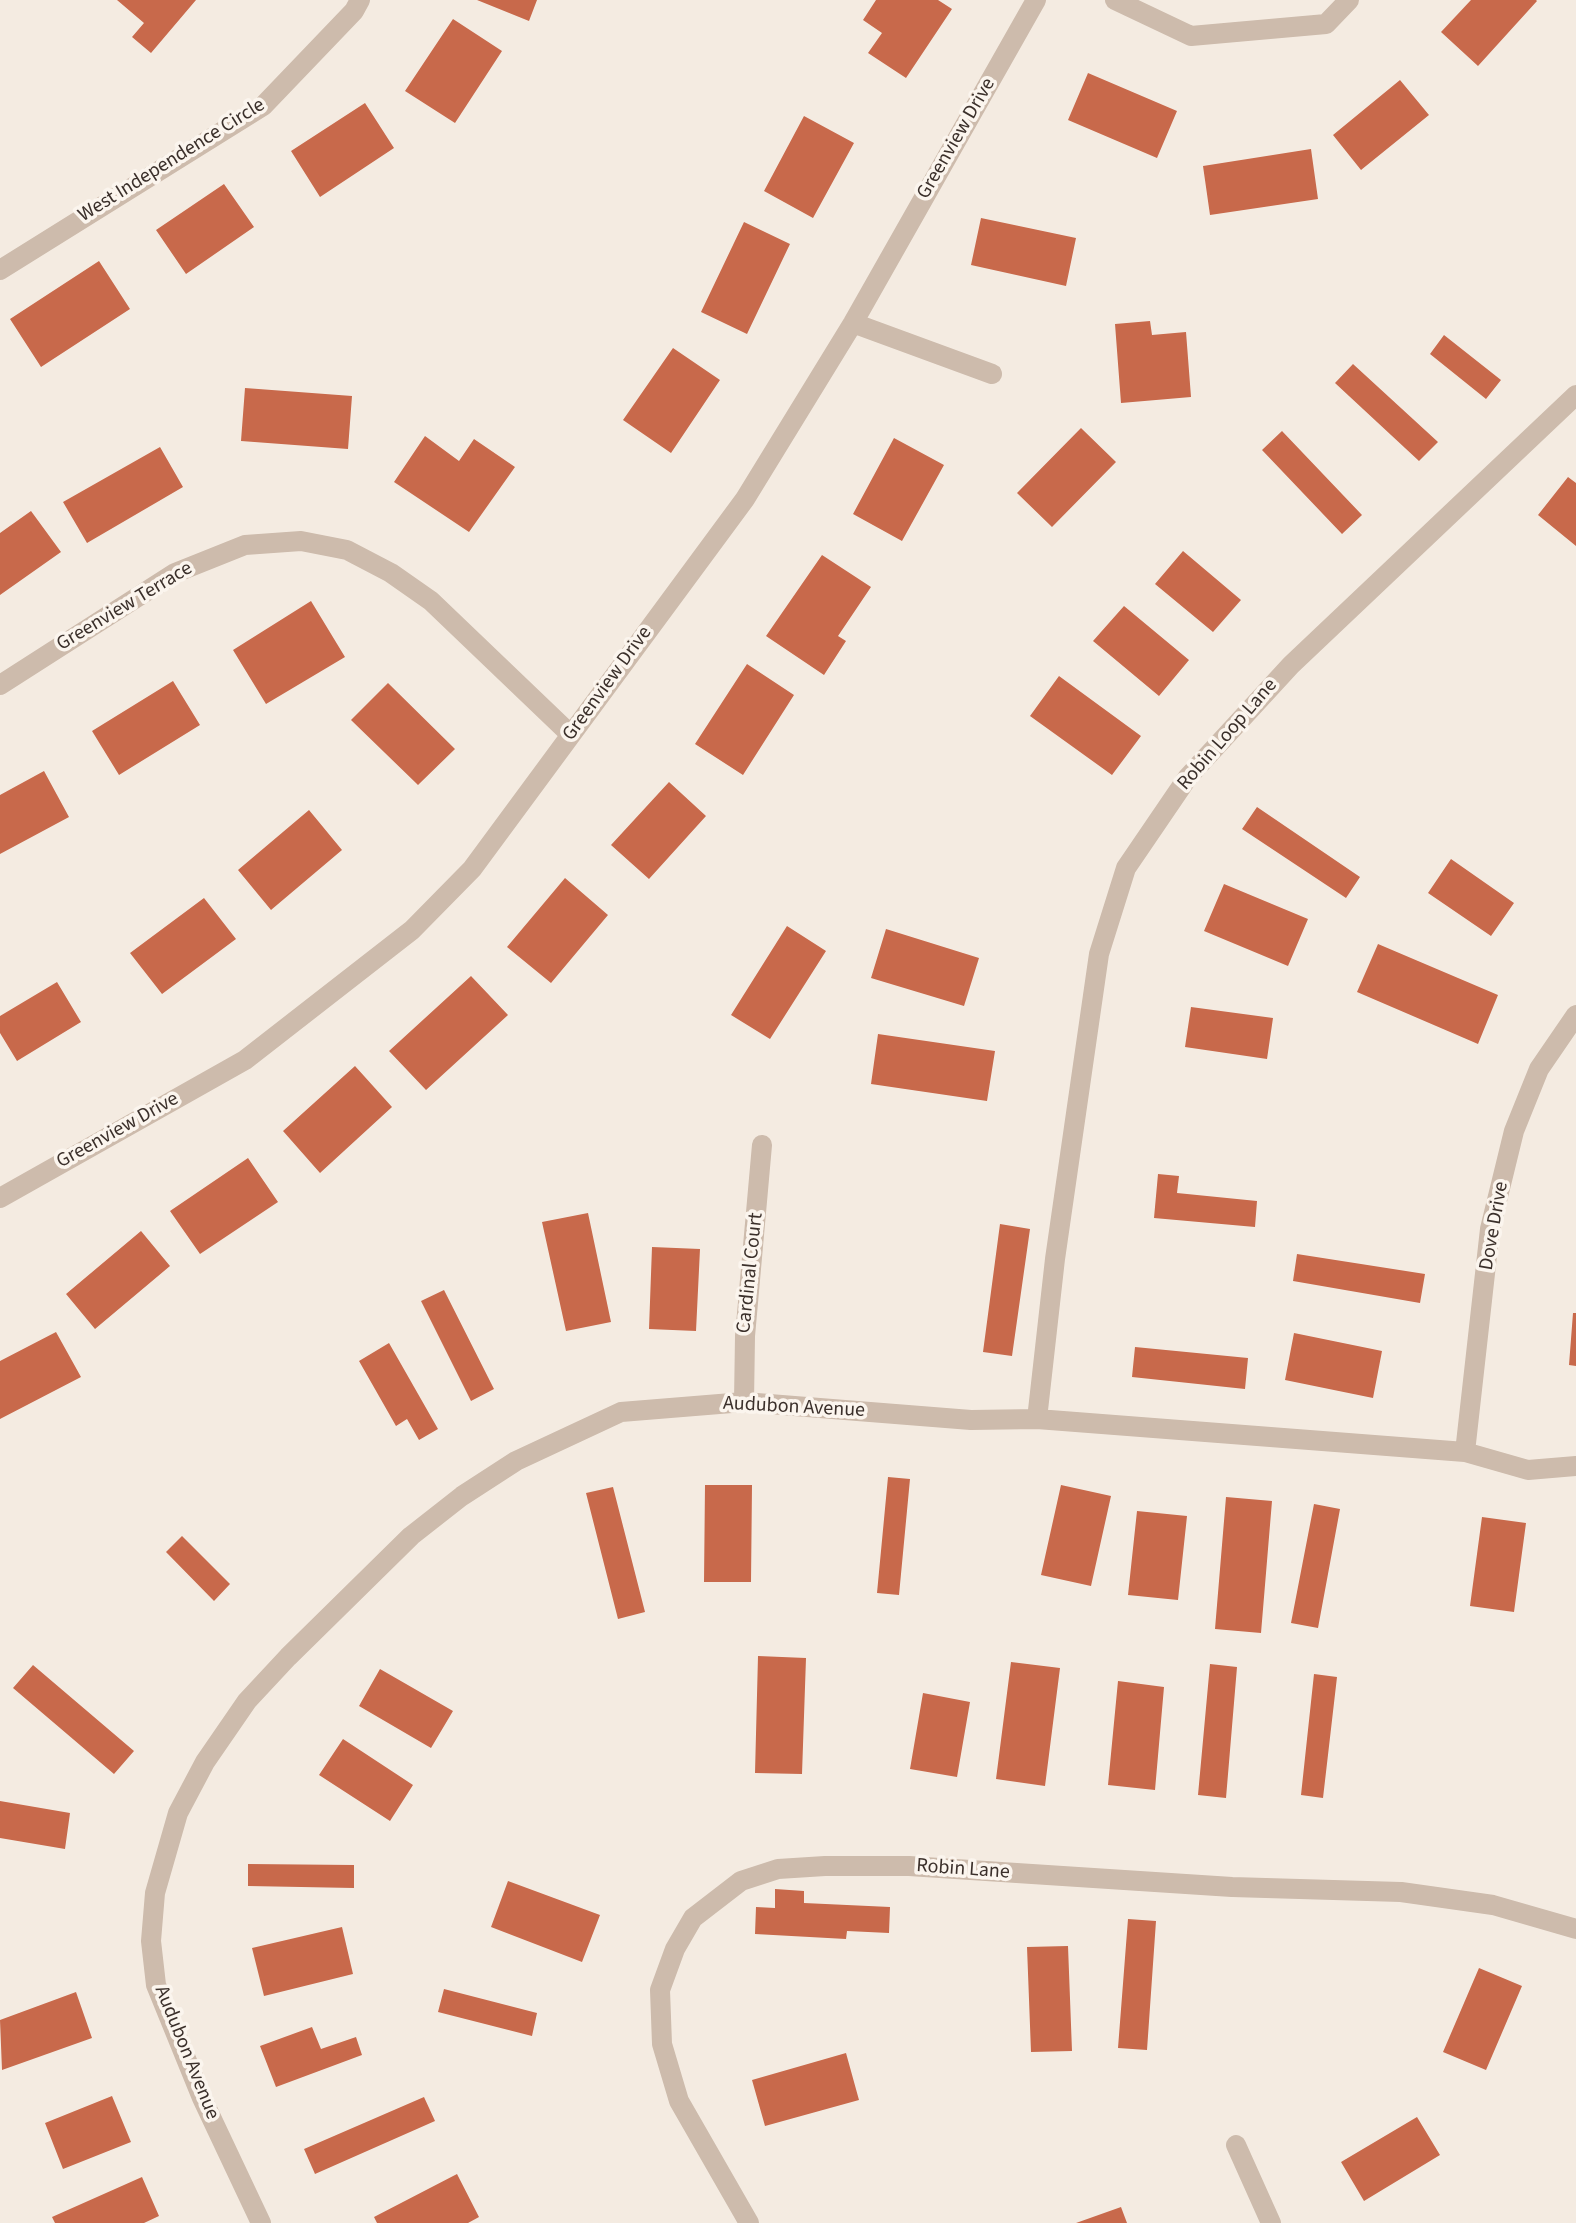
<!DOCTYPE html>
<style>
body{margin:0}
canvas{display:block;background:#f4ebe1}
</style>
<canvas width="1576" height="2223"></canvas>
<script>
const ctx = document.querySelector('canvas').getContext('2d');
ctx.lineJoin = 'round';
function paint(path, color) {
  ctx.fillStyle = color;
  ctx.fill(path, 'evenodd');
}
function toPath(rows) {
  const path = new Path2D();
  for (const r of rows) {
    path.moveTo(r[0], r[1]);
    for (let i = 2; i < r.length; i += 2) path.lineTo(r[i], r[i + 1]);
  }
  return path;
}
function strokePath(path, color, width, dash) {
  ctx.strokeStyle = color;
  ctx.lineWidth = width;
  ctx.lineCap = dash ? 'butt' : 'round';
  ctx.setLineDash(dash || []);
  ctx.stroke(path);
}
function label(font, color, halo, rows, align = 'center') {
  ctx.font = font + ' "Source Sans 3",sans-serif';
  ctx.lineWidth = 7;
  ctx.setLineDash([]);
  ctx.textBaseline = 'middle';
  ctx.strokeStyle = halo;
  ctx.fillStyle = color;
  for (const [text, x, y, turn = 0] of rows) {
    ctx.save();
    ctx.translate(x, y);
    ctx.rotate((+turn || 0) * Math.PI / 180);
    ctx.textAlign = isNaN(turn) ? turn : align;
    if (halo) ctx.strokeText(text, 0, 0);
    ctx.fillText(text, 0, 0);
    ctx.restore();
  }
}
const building = toPath([
 [117,0,196,0,151,53,132,37,144,23],
 [477,0,537,0,529,21],
 [876,0,938,0,952,9,906,78,868,53,882,33,863,20],
 [1471,0,1536,0,1537,1,1478,66,1441,32],
 [453,19,502,51,455,123,405,91],
 [1088,73,1177,111,1157,158,1068,120],
 [1400,80,1429,115,1361,170,1333,135],
 [365,103,394,148,320,197,291,151],
 [804,116,854,143,813,218,764,191],
 [1311,149,1318,199,1210,215,1203,166],
 [224,184,254,227,186,274,156,230],
 [981,218,1076,238,1066,286,971,265],
 [744,222,790,244,747,334,701,312],
 [99,261,130,309,41,367,10,319],
 [1150,321,1152,335,1186,332,1191,397,1121,403,1115,324],
 [1444,335,1501,380,1486,399,1430,354],
 [673,348,720,380,671,453,623,420],
 [1353,364,1438,442,1419,461,1335,383],
 [245,388,352,396,348,449,241,441],
 [1081,428,1116,462,1052,527,1017,493],
 [1282,431,1362,515,1342,534,1262,450],
 [425,436,459,461,474,439,515,467,469,532,394,482],
 [894,438,944,465,902,541,853,514],
 [160,447,183,487,87,543,63,502],
 [1568,477,1576,483,1576,546,1538,515],
 [31,511,61,552,0,595,0,533],
 [1183,551,1241,600,1213,632,1155,584],
 [822,555,871,587,838,636,846,641,824,675,766,636],
 [311,601,345,657,266,704,233,650],
 [1124,606,1189,660,1159,696,1093,641],
 [747,664,794,695,743,775,695,744],
 [1059,676,1141,736,1112,775,1030,716],
 [173,681,200,725,119,775,92,731],
 [388,683,455,749,418,785,351,720],
 [44,771,69,817,0,854,0,795],
 [669,782,706,816,649,879,611,845],
 [1257,807,1360,877,1346,898,1242,829],
 [309,810,342,850,271,910,238,870],
 [1451,859,1514,903,1491,936,1428,893],
 [565,878,608,915,551,983,507,947],
 [1224,884,1308,919,1288,966,1204,931],
 [204,898,236,939,162,994,130,953],
 [787,926,826,951,770,1039,731,1015],
 [886,929,979,958,964,1006,871,978],
 [1378,944,1498,995,1478,1044,1357,992],
 [471,976,508,1015,426,1090,389,1051],
 [57,982,81,1022,17,1061,0,1033,0,1016],
 [1191,1007,1273,1018,1267,1059,1185,1047],
 [878,1034,995,1051,987,1101,871,1084],
 [355,1066,392,1107,320,1173,283,1131],
 [248,1158,278,1202,200,1254,170,1211],
 [1158,1174,1179,1176,1177,1193,1257,1201,1255,1227,1154,1218],
 [588,1213,611,1322,566,1331,542,1222],
 [1000,1224,1030,1229,1012,1356,983,1352],
 [141,1231,170,1266,95,1329,66,1294],
 [652,1247,700,1249,696,1331,649,1329],
 [1297,1254,1425,1274,1420,1303,1293,1281],
 [444,1290,494,1389,471,1401,421,1301],
 [1573,1313,1576,1313,1576,1366,1569,1365],
 [56,1332,81,1377,0,1419,0,1361],
 [1294,1333,1382,1351,1373,1398,1285,1380],
 [389,1343,438,1429,419,1440,407,1419,396,1426,359,1361],
 [1135,1347,1248,1358,1245,1389,1132,1377],
 [888,1477,910,1479,899,1595,877,1593],
 [705,1485,752,1485,751,1582,704,1582],
 [1061,1485,1111,1496,1091,1586,1041,1575],
 [613,1487,645,1612,618,1619,586,1493],
 [1226,1497,1272,1501,1261,1633,1215,1629],
 [1314,1504,1340,1509,1318,1628,1291,1623],
 [1137,1511,1187,1516,1178,1600,1128,1595],
 [1482,1517,1526,1523,1514,1612,1470,1606],
 [182,1536,230,1584,214,1601,166,1552],
 [758,1656,806,1658,802,1774,755,1773],
 [1011,1662,1060,1668,1045,1786,996,1779],
 [1210,1664,1237,1667,1226,1798,1198,1795],
 [33,1665,134,1751,114,1774,13,1688],
 [380,1669,453,1711,431,1748,359,1706],
 [1314,1674,1337,1677,1323,1798,1301,1795],
 [1118,1681,1164,1687,1155,1790,1108,1785],
 [923,1693,970,1702,957,1777,910,1769],
 [343,1739,413,1785,390,1821,319,1775],
 [0,1801,70,1813,65,1849,0,1838],
 [248,1864,354,1865,354,1888,248,1886],
 [508,1881,600,1915,582,1962,491,1927],
 [775,1889,804,1891,804,1903,890,1907,889,1933,847,1931,846,1939,755,1934,756,1907,775,1908],
 [1128,1919,1156,1921,1147,2050,1118,2048],
 [342,1927,353,1974,264,1996,252,1948],
 [1068,1946,1072,2051,1031,2052,1027,1947],
 [1479,1968,1522,1986,1486,2070,1443,2052],
 [444,1989,537,2013,532,2036,438,2012],
 [76,1992,92,2038,2,2070,0,2020],
 [312,2027,321,2049,356,2037,362,2055,276,2087,260,2046],
 [846,2053,859,2100,765,2126,752,2080],
 [112,2096,131,2142,63,2169,45,2123],
 [424,2097,435,2121,315,2174,304,2149],
 [1417,2117,1440,2155,1364,2201,1341,2162],
 [457,2174,479,2217,468,2223,377,2223,374,2217],
 [142,2177,159,2216,144,2223,55,2223,52,2217],
 [1121,2207,1127,2223,1076,2223]
]);
const minor = toPath([
 [1115,0,1191,36,1326,24,1349,0],
 [0,270,263,106,354,11,360,0],
 [853,323,992,374],
 [0,685,175,573,245,545,301,541,347,550,391,573,431,601,571,735],
 [0,1198,245,1060,412,930,472,869,745,499,853,323,1036,0],
 [744,1402,745,1336,762,1145],
 [1037,1419,1055,1259,1099,954,1126,868,1188,777,1291,665,1576,395],
 [1465,1452,1490,1229,1514,1131,1539,1069,1576,1015],
 [1236,2145,1271,2223],
 [261,2223,202,2098,156,1985,151,1941,155,1893,178,1813,205,1762,247,1701,288,1657,411,1536,462,1496,516,1461,621,1412,744,1402,971,1420,1037,1419,1465,1452,1528,1470,1576,1466],
 [749,2223,679,2101,662,2044,660,1990,675,1949,693,1918,741,1881,778,1869,825,1866,909,1866,1232,1887,1401,1892,1493,1905,1576,1929]
]);
const streetNames = [
 ["Greenview Drive",957,139,-60],
 ["West Independence Circle",172,161,-32],
 ["Greenview Terrace",125,607,-31],
 ["Greenview Drive",608,684,-54],
 ["Robin Loop Lane",1228,735,-49],
 ["Greenview Drive",118,1131,-29],
 ["Dove Drive",1495,1226,-80],
 ["Cardinal Court",751,1273,-84],
 ["Audubon Avenue",794,1408,3],
 ["Robin Lane",963,1870,4],
 ["Audubon Avenue",186,2053,68]
];
paint(building, '#c8694b');
strokePath(minor, '#cdbbac', 20);
label('20px', '#3b302b', '#fbf5ee', streetNames);
</script>
